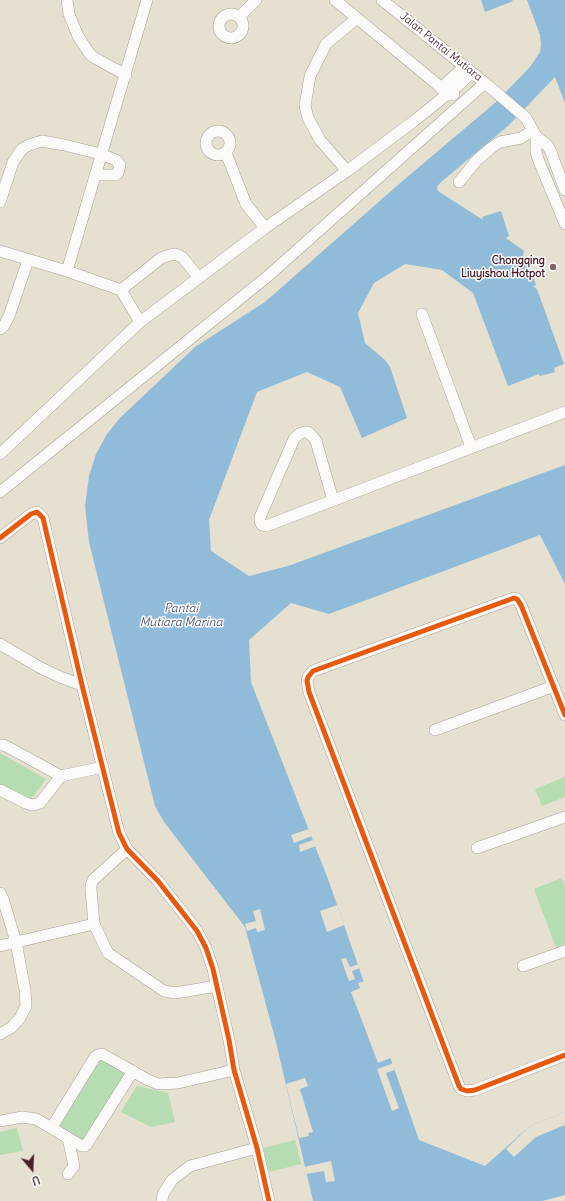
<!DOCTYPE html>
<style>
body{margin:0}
#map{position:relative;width:565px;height:1201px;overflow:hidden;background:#e5e0cf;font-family:Delius,sans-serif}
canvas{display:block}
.north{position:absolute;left:12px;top:1149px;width:40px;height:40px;-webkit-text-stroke:3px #fff;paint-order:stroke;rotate:161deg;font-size:11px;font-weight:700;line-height:16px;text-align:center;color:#4a1f2b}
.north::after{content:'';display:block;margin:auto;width:14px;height:18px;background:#4a1f2b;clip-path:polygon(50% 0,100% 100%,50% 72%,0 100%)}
</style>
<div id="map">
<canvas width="565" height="1201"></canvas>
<div class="north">U</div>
</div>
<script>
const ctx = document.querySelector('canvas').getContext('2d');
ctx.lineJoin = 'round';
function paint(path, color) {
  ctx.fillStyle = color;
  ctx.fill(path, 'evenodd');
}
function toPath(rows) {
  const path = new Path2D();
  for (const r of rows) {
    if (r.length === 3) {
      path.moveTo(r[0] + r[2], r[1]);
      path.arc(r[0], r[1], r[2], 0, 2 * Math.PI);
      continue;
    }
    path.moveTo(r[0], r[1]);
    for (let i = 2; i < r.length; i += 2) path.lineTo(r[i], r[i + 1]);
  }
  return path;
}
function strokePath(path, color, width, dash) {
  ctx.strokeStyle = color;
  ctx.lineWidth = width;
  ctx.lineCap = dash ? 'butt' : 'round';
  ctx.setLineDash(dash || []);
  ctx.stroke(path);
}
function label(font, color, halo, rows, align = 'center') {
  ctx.font = font + ' Delius,sans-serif';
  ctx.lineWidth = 3;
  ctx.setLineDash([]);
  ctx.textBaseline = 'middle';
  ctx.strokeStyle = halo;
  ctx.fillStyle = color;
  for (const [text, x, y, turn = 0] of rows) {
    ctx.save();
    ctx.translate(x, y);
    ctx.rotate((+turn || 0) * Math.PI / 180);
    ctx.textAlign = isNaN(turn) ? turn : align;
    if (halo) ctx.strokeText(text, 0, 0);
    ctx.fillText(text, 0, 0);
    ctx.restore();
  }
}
const green = toPath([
 [0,753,46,779,29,802,0,786],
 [565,777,565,797,542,806,535,789],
 [562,878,565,885,565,944,556,948,534,889],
 [102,1057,128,1073,84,1142,57,1129],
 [137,1086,168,1093,175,1122,151,1127,121,1112],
 [17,1128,23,1151,0,1155,0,1132],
 [295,1140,301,1164,269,1172,263,1148]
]);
const water = toPath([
 [481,0,512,0,513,1,485,12],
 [527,0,565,0,565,103,555,77,509,125,440,183,437,187,438,191,483,220,482,217,501,211,509,236,506,238,524,251,522,261,523,262,527,261,536,285,533,286,537,289,564,364,554,368,555,372,540,376,539,374,508,386,473,293,442,270,405,264,374,283,358,313,365,343,385,360,390,367,407,418,362,438,340,387,307,372,257,392,209,520,211,551,249,576,288,566,565,465,565,584,540,535,329,614,291,603,249,640,251,682,328,879,419,1140,485,1166,530,1126,565,1112,565,1195,542,1201,313,1201,276,1042,245,927,164,822,155,806,89,542,85,506,89,476,96,454,107,434,120,418,195,347,265,302,399,184,496,102,530,67,540,52,541,45,540,35]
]);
const pier = toPath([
 [309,829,316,846,300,852,299,845,313,840,312,836,294,843,291,835],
 [337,905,344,925,327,932,320,911],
 [260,909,265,930,257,932,256,928,247,931,245,924,256,921,253,911],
 [346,958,350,967,359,964,360,968,352,971,355,979,349,981,341,959],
 [366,981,393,1057,378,1063,351,992,360,988,358,983],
 [394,1063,397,1069,386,1073,399,1108,392,1111,377,1069],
 [305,1078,308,1086,300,1089,313,1132,308,1133,309,1136,299,1138,286,1084],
 [565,1112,565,1125,536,1137,514,1157,506,1149,530,1126],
 [331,1161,335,1181,326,1182,324,1171,306,1174,304,1167]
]);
const street = toPath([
 [67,0,69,14,78,36,89,53,93,57,126,75],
 [335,0,438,85,447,95,452,95,454,94],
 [382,0,485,83,526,118,536,136,536,152,538,159,565,224],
 [231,26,12],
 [239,17,256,0],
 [441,88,464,67],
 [218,143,12],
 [536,136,548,146,551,152,565,190],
 [226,153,246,204,265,228],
 [347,171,320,140,308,118,305,106,310,76,326,44,357,18],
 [459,182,477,160,491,148,500,142,521,138,533,130],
 [0,202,13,162,22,149,29,145,42,141,64,145,101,154,116,160,120,165,118,173,116,175,95,175],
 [0,251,67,271,121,290,140,322],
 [67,271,147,0],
 [121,290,161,258,173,254,178,255,183,258,199,278],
 [422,314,471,447],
 [0,329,4,326,9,316,28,260],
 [0,454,140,322,265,228,347,171,414,121,460,84,471,73],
 [0,492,268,276,485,83],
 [333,500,316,441,313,437,308,432,304,432,299,434,294,439,260,517,260,521,262,525,266,526,565,412],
 [0,538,31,514,37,512,43,518,82,685,119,833,127,849,158,881,197,931,206,948,213,969,229,1040,234,1070,257,1148,269,1201],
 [0,644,39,667,60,677,82,685],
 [565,715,521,605,517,599,514,598,313,671,308,677,307,681,309,692,459,1086,461,1089,467,1091,475,1090,565,1055],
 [435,730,554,686],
 [0,745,4,745,61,776],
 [0,790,26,803,32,805,37,804,40,803,61,776,103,767],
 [477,848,565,817],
 [127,849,93,880,91,885,91,890,94,924,108,953,164,991,170,992,175,993,217,986],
 [0,893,3,899,16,942,25,990,26,1006,20,1018,12,1027,0,1034],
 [0,946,94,924],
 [523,966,565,951],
 [0,1121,22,1117,36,1119,82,1146,85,1146,87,1144,133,1071],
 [52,1127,95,1057,98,1055,102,1054,148,1080,158,1084,178,1083,234,1070],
 [68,1138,74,1166,68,1174],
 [162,1201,163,1194,172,1180,190,1166,257,1148]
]);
const cycleway = toPath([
 [0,538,31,514,37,512,43,518,82,685,119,833,127,849,158,881,197,931,206,948,213,969,229,1040,234,1070,257,1148,269,1201],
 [565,715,521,605,517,599,514,598,313,671,308,677,307,681,309,692,459,1086,461,1089,467,1091,475,1090,565,1055]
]);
const markers = [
 [553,267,4,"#806364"]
];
const streetNames = [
 ["Jalan Pantai Mutiara",441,47,39]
];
const poiNames = [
 ["Chongqing",545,261],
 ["Liuyishou Hotpot",545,274]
];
const waterNames = [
 ["Pantai",181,609],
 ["Mutiara Marina",181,623]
];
paint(green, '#b5ddb1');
paint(water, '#90bcda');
paint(pier, '#e5e0cf');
strokePath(street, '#a9a199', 12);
strokePath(street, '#fbfaf8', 11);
strokePath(cycleway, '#e8590c', 5);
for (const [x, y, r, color] of markers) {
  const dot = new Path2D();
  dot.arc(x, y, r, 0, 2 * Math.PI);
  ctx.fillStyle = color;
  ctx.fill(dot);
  strokePath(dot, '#fff', 1.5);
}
label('11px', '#4a1f2b', '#fff', streetNames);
label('bold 11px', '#4a1f2b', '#fff', poiNames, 'right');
label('italic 12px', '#585773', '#fff', waterNames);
</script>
